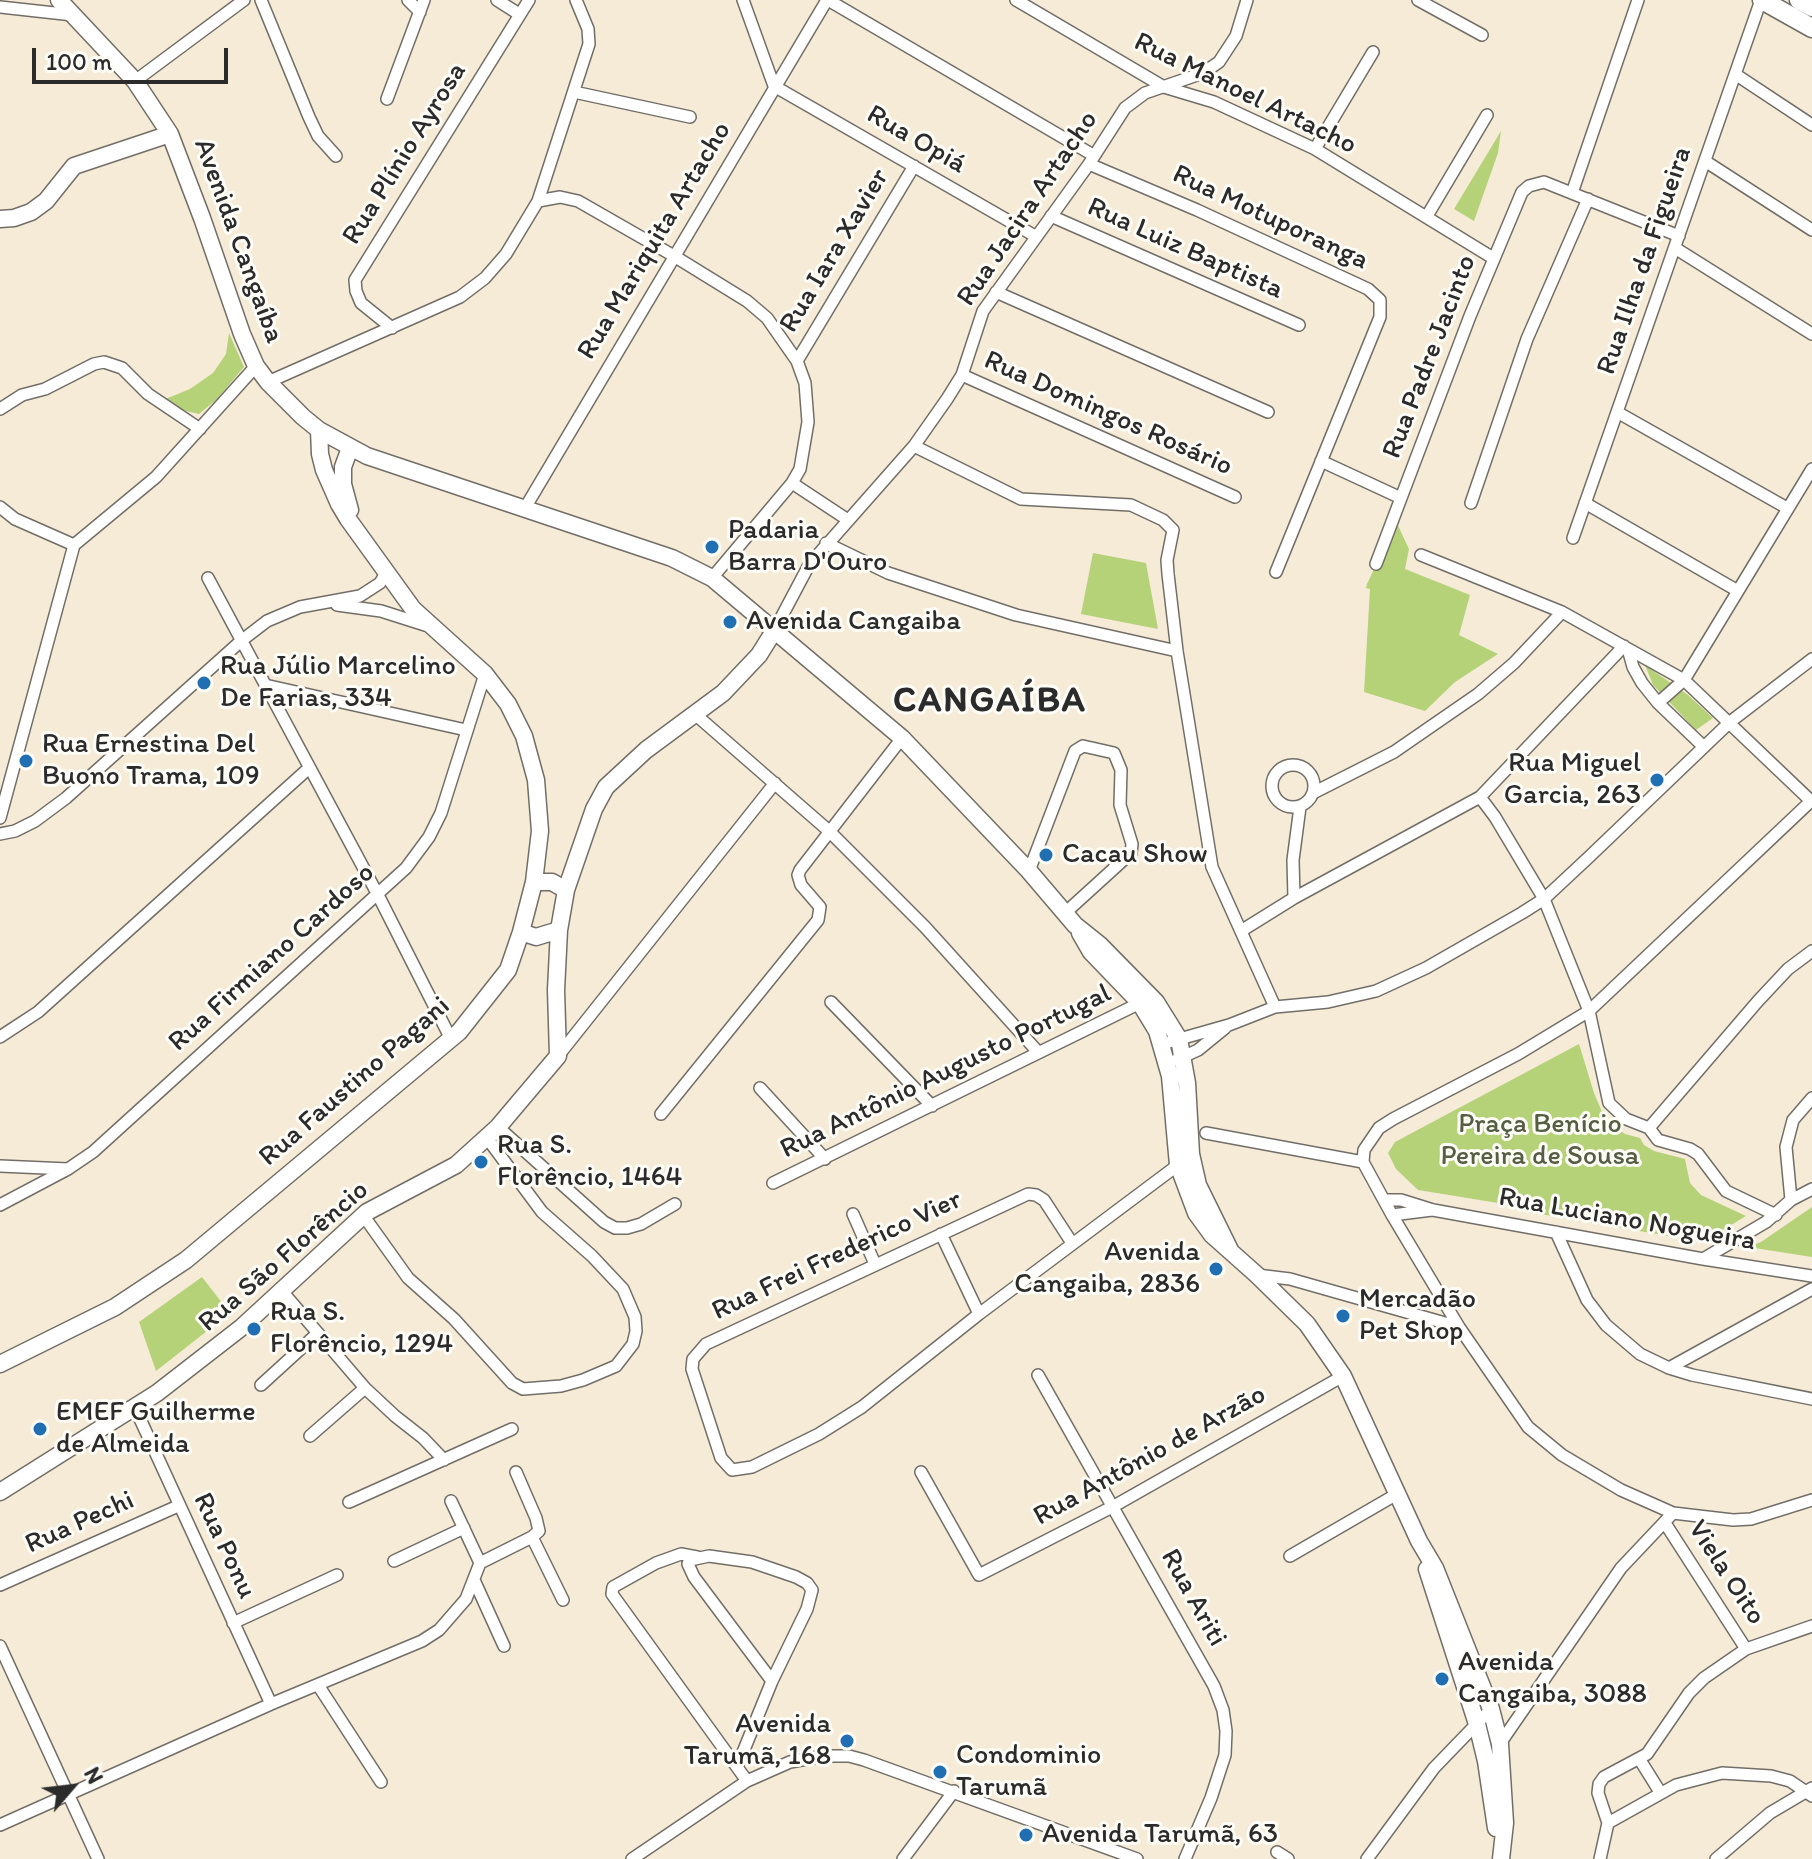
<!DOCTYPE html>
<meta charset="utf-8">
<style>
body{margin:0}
#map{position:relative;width:1812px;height:1859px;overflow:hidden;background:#f5ebd7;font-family:Itim,sans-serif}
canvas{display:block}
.north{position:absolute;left:32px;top:1747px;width:80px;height:80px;-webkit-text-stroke:6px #fdfcf7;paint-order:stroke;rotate:62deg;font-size:22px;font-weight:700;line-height:32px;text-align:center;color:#2b2b2b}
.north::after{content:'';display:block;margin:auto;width:28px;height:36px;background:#2b2b2b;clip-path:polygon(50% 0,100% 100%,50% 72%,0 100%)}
.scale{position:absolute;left:32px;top:48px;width:196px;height:36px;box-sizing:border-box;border:4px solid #2b2b2b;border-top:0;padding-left:10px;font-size:24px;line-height:28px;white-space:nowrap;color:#2b2b2b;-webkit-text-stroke:6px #fdfcf7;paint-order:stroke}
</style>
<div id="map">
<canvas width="1812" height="1859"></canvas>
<div class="north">N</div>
<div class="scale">100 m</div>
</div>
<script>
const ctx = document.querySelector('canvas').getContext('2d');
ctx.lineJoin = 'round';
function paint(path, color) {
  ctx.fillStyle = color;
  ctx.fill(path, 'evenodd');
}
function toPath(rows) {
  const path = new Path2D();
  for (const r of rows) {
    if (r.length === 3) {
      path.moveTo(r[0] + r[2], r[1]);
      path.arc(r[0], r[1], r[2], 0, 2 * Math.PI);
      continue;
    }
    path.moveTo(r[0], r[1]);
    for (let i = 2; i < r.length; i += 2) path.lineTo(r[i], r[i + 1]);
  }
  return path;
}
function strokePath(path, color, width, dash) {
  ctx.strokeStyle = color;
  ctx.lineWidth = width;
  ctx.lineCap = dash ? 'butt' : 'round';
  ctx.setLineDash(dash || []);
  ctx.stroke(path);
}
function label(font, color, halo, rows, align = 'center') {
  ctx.font = font + ' Itim,sans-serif';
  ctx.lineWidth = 6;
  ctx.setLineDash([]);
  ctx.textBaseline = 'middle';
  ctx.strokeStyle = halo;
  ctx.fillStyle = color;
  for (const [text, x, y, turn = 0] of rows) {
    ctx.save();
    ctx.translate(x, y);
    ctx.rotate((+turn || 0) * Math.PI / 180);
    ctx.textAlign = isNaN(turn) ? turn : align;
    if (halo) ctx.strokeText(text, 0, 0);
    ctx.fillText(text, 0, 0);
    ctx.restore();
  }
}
const green = toPath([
 [1501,131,1498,153,1474,221,1454,209],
 [229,333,244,367,216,400,199,414,186,411,163,400,190,389,213,373,226,354],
 [1388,516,1394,517,1409,549,1405,569,1470,595,1459,635,1498,654,1455,682,1425,711,1364,692,1370,589,1366,588,1367,584,1395,525,1386,521],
 [1093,553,1146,563,1158,629,1081,614],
 [1645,665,1688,695,1713,718,1696,730,1653,685],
 [1579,1044,1594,1093,1606,1121,1625,1134,1640,1138,1644,1145,1654,1151,1685,1159,1690,1183,1701,1195,1746,1216,1703,1242,1529,1212,1529,1208,1418,1190,1396,1169,1388,1153,1395,1142],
 [1812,1207,1812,1257,1748,1247,1761,1242],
 [202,1277,230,1313,156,1371,139,1322]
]);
const street = toPath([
 [261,0,309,117,318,136,336,156],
 [408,0,420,12],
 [497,0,519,14],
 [743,0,774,86],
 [828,0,1093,155],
 [1016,0,1164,87,1214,102,1315,149,1493,258],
 [1418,0,1482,35],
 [0,7,73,15],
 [1735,74,1812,125],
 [135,81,244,0],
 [774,86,1035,236],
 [574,92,690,117],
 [387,99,424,0],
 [1315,149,1373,52],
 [1705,161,1812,230],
 [1089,164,1197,210,1368,289,1380,300,1380,317,1276,572],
 [1572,193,1638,0],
 [538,201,560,197,578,201,674,256,747,301,767,318,797,361,805,383,808,422,800,469,792,483,712,578],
 [1051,216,1299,325],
 [1427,216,1487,115],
 [1675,248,1812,334],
 [996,292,1268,412],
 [392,328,361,303,356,291,355,280,529,0],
 [797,361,914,166],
 [962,375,1235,497],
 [268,382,460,297,485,278,506,254,538,201,589,44,588,29,576,0],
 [0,409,22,395,45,389,94,364,104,362,122,368,148,394,200,429],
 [1617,412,1787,508],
 [914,446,1021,499,1131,505,1163,520,1173,530,1167,560,1168,574,1177,651,1212,867,1275,1007],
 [1321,461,1401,498],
 [792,483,848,520],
 [1471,503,1527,339,1588,199],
 [1585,503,1738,591],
 [0,507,15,519,74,545],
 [525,508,827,0],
 [1573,538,1761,0],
 [826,543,888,573,1016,615,1177,651],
 [74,545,156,477,256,366],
 [1421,555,1562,612,1684,680,1812,802],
 [1376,564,1470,316,1522,192,1529,186,1544,182,1679,236],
 [208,578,378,895,451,1039],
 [337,605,381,611,425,625],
 [774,631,809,565,914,446,947,399,962,375,983,311,1089,164,1125,108,1145,93,1203,73,1219,62,1236,36,1247,0],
 [1628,649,1633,667,1642,683,1658,703,1704,747],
 [265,685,466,730],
 [1658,703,1684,680,1812,469],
 [696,715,829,831,925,927,1038,1052],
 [1293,786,21],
 [1313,793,1394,752,1478,694,1514,663,1562,612],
 [1480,797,1495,817,1544,899,1589,1011,1609,1103,1626,1119,1649,1128],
 [0,818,74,545],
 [0,834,15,831,35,821,66,798,241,641,267,621,300,607,360,596,380,583,386,573],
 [1029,871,1075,751,1083,746,1114,753,1121,770,1120,805,1132,844,1131,853,1065,913],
 [1294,898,1293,860,1300,807],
 [1241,931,1294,898,1480,797,1624,646],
 [831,1002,932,1106],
 [0,1037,38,1012,309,768],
 [1162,1044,1229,1025,1275,1007,1328,1002,1376,991,1426,968,1522,913,1544,899,1589,857,1730,722,1812,659],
 [558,1056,775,783],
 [1176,1060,1198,1050,1225,1028],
 [760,1088,825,1159],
 [661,1114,818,920,820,907,801,885,798,875,800,870,902,738],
 [498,1127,604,1222,615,1228,627,1228,641,1224,675,1204],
 [1649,1128,1758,1001,1788,969,1812,951],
 [1649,1128,1658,1140,1690,1149,1698,1154,1726,1191,1776,1215],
 [1206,1133,1363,1162],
 [0,1166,68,1169],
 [773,1183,1140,1003],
 [1384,1200,1401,1200,1433,1210,1703,1259,1812,1276],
 [1791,1200,1786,1147,1793,1120,1812,1098],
 [0,1205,68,1169,93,1152,406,868,429,837,441,813,485,674],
 [853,1214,875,1264],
 [363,1215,408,1278,454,1319,512,1383,523,1389,561,1386,583,1380,616,1366,633,1344,636,1331,635,1317,623,1289,592,1256,542,1212,487,1138],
 [1392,1215,1432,1210],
 [1556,1232,1587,1300,1606,1325,1640,1354,1669,1368,1692,1375,1812,1399],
 [941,1234,979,1314],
 [1072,1243,1044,1200,1036,1195,1028,1194,706,1344,693,1359,692,1369,721,1458,732,1470,752,1467,819,1434,862,1407,979,1314,1178,1165],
 [1703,1259,1766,1222,1791,1200,1812,1189],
 [1257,1275,1290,1279,1459,1327],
 [281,1290,365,1388,395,1416,423,1438,444,1460],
 [1669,1368,1812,1289],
 [1038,1375,1214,1686,1223,1710,1226,1731,1225,1755,1211,1798,1185,1859],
 [261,1385,318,1333],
 [135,1408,271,1704],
 [310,1436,365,1388],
 [921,1472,979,1575,1114,1506,1343,1376],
 [451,1501,480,1563],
 [349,1502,512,1429],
 [1673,1513,1621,1490,1562,1455,1528,1427,1459,1327,1392,1215,1363,1162,1364,1150,1379,1128,1393,1119,1518,1054,1589,1011,1811,801],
 [1665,1523,1746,1649],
 [532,1537,563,1600],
 [1290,1556,1397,1494],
 [697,1557,681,1554,656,1563,613,1587,612,1594,747,1781],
 [394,1561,464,1528],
 [474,1580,504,1646],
 [0,1585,178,1506],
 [233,1623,337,1575],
 [1812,1626,1746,1649,1704,1678,1689,1693,1647,1754,1604,1777,1599,1784,1598,1793,1608,1823,1676,1785,1722,1773,1771,1776,1790,1781,1812,1796],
 [0,1646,98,1859],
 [318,1685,381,1782],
 [1499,1745,1621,1568,1673,1513,1733,1520,1751,1519,1812,1500],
 [1640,1760,1660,1792],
 [737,1767,772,1681,807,1609,812,1590,807,1583,796,1577,752,1562,709,1556,690,1560,688,1564,694,1577,772,1681],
 [0,1825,271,1704,422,1641,439,1630,466,1599,480,1563,532,1537,539,1531,536,1518,516,1472],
 [1277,1852,1288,1859],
 [632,1859,747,1781,790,1762,824,1756,849,1756,864,1760,1137,1859],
 [903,1859,954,1791],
 [1367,1859,1434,1768,1491,1709],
 [1600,1859,1608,1823],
 [1716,1859,1770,1813,1812,1788]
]);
const secondary = toPath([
 [59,0,135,81,170,134,202,218,242,334,256,366,268,382,303,417,319,430,367,456,672,558,712,578,902,738,1029,871,1075,925,1100,945,1156,1002,1179,1039,1187,1083,1191,1154,1198,1185,1230,1250],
 [0,219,14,218,31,212,46,201,74,166,170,134],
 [350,448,343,467,343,484,350,510],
 [534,882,552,882,566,890],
 [521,932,536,937,559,930],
 [1080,933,1091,952,1140,1003,1157,1031,1170,1076,1178,1165,1196,1213,1212,1235,1257,1275,1307,1324,1343,1376,1419,1541,1435,1568,1491,1709,1500,1744,1505,1823,1501,1859],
 [0,1364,115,1307,186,1260,459,1032,508,970,521,932,534,882,540,831,536,780,524,736,508,704,485,674,413,609,348,519,339,504,324,470,320,454,319,430],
 [0,1492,157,1393,242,1327,367,1212,456,1165,498,1127,558,1056,556,990,559,930,566,890,594,809,606,787,646,750,723,693,759,655,774,631],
 [1427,1569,1477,1724,1486,1761,1496,1828]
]);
const primary = toPath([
 [1762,0,1812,28],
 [1799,0,1812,7]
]);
const markers = [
 [712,547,8,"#1f6fb2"],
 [730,622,8,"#1f6fb2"],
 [204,683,8,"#1f6fb2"],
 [26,761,8,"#1f6fb2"],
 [1657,780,8,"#1f6fb2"],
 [1046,855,8,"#1f6fb2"],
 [481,1162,8,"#1f6fb2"],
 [1216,1269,8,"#1f6fb2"],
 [1343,1316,8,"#1f6fb2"],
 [254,1329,8,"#1f6fb2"],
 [40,1429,8,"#1f6fb2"],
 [1442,1679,8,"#1f6fb2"],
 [847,1741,8,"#1f6fb2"],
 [940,1772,8,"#1f6fb2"],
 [1026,1835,8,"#1f6fb2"]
];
const streetNames = [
 ["Rua Manoel Artacho",1245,94,26],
 ["Rua Opiá",916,140,30],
 ["Rua Plínio Ayrosa",405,154,-58],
 ["Rua Jacira Artacho",1028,209,-56],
 ["Rua Motuporanga",1270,218,25],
 ["Avenida Cangaíba",238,241,70],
 ["Rua Mariquita Artacho",655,241,-59],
 ["Rua Luiz Baptista",1185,249,24],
 ["Rua Iara Xavier",835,251,-59],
 ["Rua Ilha da Figueira",1645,261,-71],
 ["Rua Padre Jacinto",1430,357,-69],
 ["Rua Domingos Rosário",1108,414,24],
 ["Rua Firmiano Cardoso",272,958,-42],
 ["Rua Antônio Augusto Portugal",946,1072,-26],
 ["Rua Faustino Pagani",355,1082,-41],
 ["Rua Luciano Nogueira",1627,1220,10],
 ["Rua Frei Frederico Vier",837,1256,-25],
 ["Rua São Florêncio",284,1257,-41],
 ["Rua Antônio de Arzão",1150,1456,-29],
 ["Rua Pechi",80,1523,-24],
 ["Rua Ponu",224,1546,65],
 ["Viela Oito",1726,1573,57],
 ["Rua Ariti",1193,1598,61]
];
const poiNames = [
 ["Padaria",728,531],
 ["Barra D'Ouro",728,563],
 ["Avenida Cangaiba",746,622],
 ["Rua Júlio Marcelino",220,667],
 ["De Farias, 334",220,699],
 ["Rua Ernestina Del",42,745],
 ["Buono Trama, 109",42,777],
 ["Rua Miguel",1641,764,"right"],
 ["Garcia, 263",1641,796,"right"],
 ["Cacau Show",1062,855],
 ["Rua S.",497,1146],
 ["Florêncio, 1464",497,1178],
 ["Avenida",1200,1253,"right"],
 ["Cangaiba, 2836",1200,1285,"right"],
 ["Mercadão",1359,1300],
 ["Pet Shop",1359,1332],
 ["Rua S.",270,1313],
 ["Florêncio, 1294",270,1345],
 ["EMEF Guilherme",56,1413],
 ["de Almeida",56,1445],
 ["Avenida",1458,1663],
 ["Cangaiba, 3088",1458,1695],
 ["Avenida",831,1725,"right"],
 ["Tarumã, 168",831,1757,"right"],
 ["Condominio",956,1756],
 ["Tarumã",956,1788],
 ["Avenida Tarumã, 63",1042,1835]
];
const parkNames = [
 ["Praça Benício",1540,1125],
 ["Pereira de Sousa",1540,1157]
];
const districtNames = [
 ["CANGAÍBA",990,702]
];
paint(green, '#b6d278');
strokePath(street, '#726e67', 14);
strokePath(secondary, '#726e67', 19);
strokePath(primary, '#726e67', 21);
strokePath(street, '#fff', 11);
strokePath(secondary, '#fff', 16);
strokePath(primary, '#fff', 18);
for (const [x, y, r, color] of markers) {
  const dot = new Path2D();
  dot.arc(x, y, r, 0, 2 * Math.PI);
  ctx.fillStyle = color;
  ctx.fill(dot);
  strokePath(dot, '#fdfcf7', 3);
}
label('28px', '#2b2b2b', '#fdfcf7', streetNames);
label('28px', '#2b2b2b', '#fdfcf7', poiNames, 'left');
label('28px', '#555d42', '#fdfcf7', parkNames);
ctx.letterSpacing = '2px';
label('bold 36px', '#2b2b2b', '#fdfcf7', districtNames);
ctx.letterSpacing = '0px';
</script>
